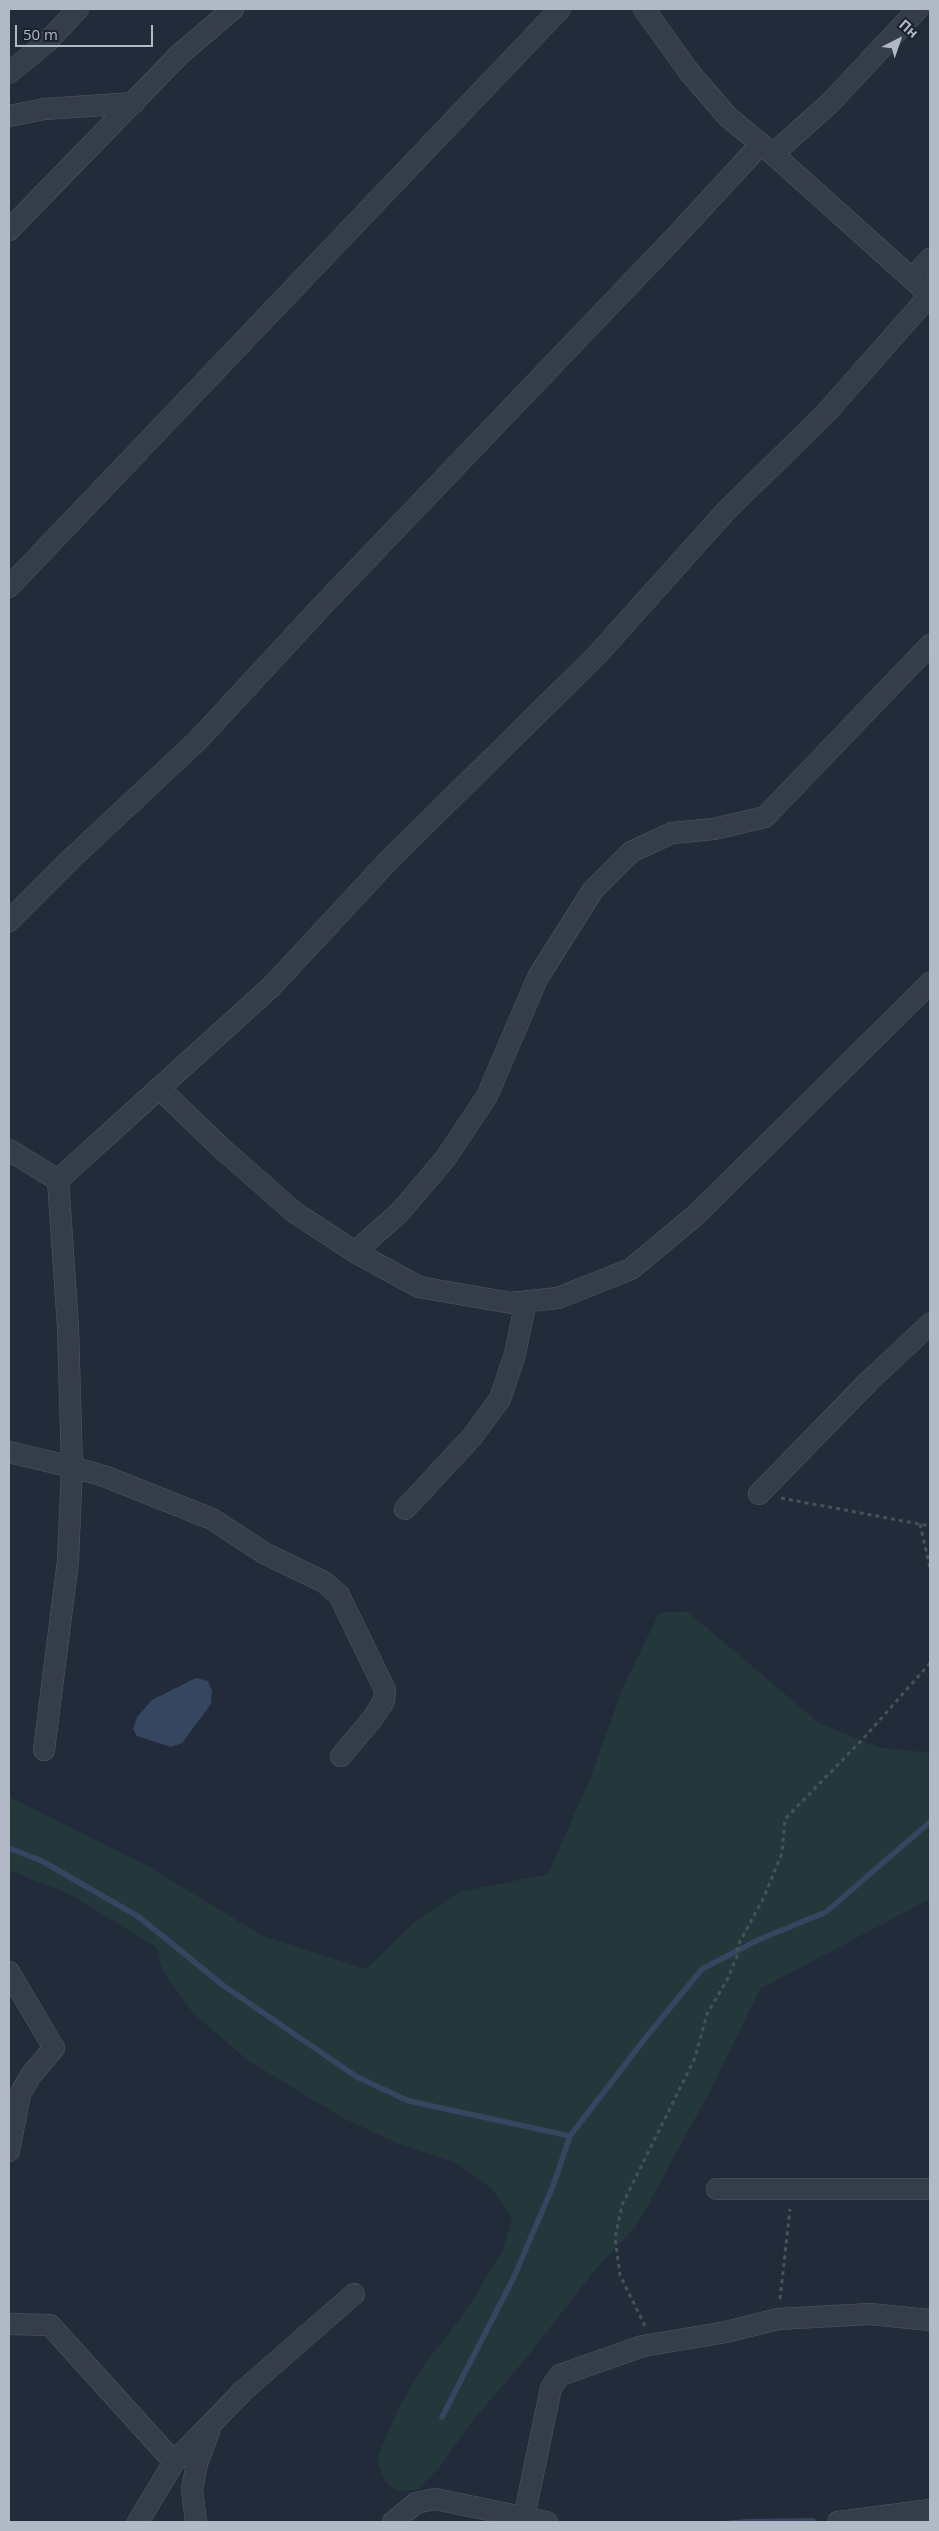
<!DOCTYPE html>
<meta charset="utf-8">
<style>
body{margin:0}
#map{position:relative;width:939px;height:2531px;overflow:hidden;background:#222b3a;font-family:"Open Sans",sans-serif}
canvas{display:block}
.frame{position:absolute;inset:0;border:10px solid #b1b8c6;pointer-events:none}
.north{position:absolute;left:874px;top:15px;width:50px;height:50px;-webkit-text-stroke:4px #1b222f;paint-order:stroke;rotate:41deg;font-size:14px;font-weight:700;line-height:20px;text-align:center;color:#b1b8c6}
.north::after{content:'';display:block;margin:auto;width:18px;height:22px;background:#b1b8c6;clip-path:polygon(50% 0,100% 100%,50% 72%,0 100%)}
.scale{position:absolute;left:15px;top:25px;width:138px;height:22px;box-sizing:border-box;border:2px solid #b1b8c6;border-top:0;padding-left:6px;font-size:15px;line-height:18px;white-space:nowrap;color:#b1b8c6;-webkit-text-stroke:4px #1b222f;paint-order:stroke}
</style>
<div id="map">
<canvas width="939" height="2531"></canvas>
<div class="frame"></div>
<div class="north">Пн</div>
<div class="scale">50 m</div>
</div>
<script>
const ctx = document.querySelector('canvas').getContext('2d');
ctx.lineJoin = 'round';
function paint(path, color) {
  ctx.fillStyle = color;
  ctx.fill(path, 'evenodd');
}
function toPath(rows) {
  const path = new Path2D();
  for (const r of rows) {
    path.moveTo(r[0], r[1]);
    for (let i = 2; i < r.length; i += 2) path.lineTo(r[i], r[i + 1]);
  }
  return path;
}
function strokePath(path, color, width, dash) {
  ctx.strokeStyle = color;
  ctx.lineWidth = width;
  ctx.lineCap = dash ? 'butt' : 'round';
  ctx.setLineDash(dash || []);
  ctx.stroke(path);
}
const green = toPath([
 [687,1611,819,1723,878,1747,930,1753,930,1899,760,1989,710,2091,637,2225,595,2270,528,2356,470,2424,439,2468,417,2490,397,2491,384,2480,377,2458,401,2403,427,2361,463,2315,504,2249,512,2218,492,2189,456,2163,399,2144,341,2117,246,2059,193,2013,162,1970,157,1948,73,1896,9,1870,9,1797,144,1864,263,1936,366,1969,416,1921,459,1892,548,1874,590,1779,623,1687,659,1613]
]);
const water = toPath([
 [196,1678,208,1681,212,1691,211,1704,182,1743,171,1747,137,1736,133,1729,137,1717,152,1700],
 [815,2518,816,2522,724,2521,746,2519]
]);
const stream = toPath([
 [9,1848,42,1861,139,1917,224,1986,357,2077,409,2101,570,2136],
 [442,2417,513,2279,553,2186,570,2136,647,2036,702,1969,758,1940,826,1912,930,1822]
]);
const path = toPath([
 [781,1498,930,1526],
 [920,1524,930,1568],
 [780,2299,790,2209],
 [645,2326,620,2275,615,2238,622,2205,695,2058,707,2014,727,1980,738,1954,737,1947,764,1897,782,1853,785,1819,862,1740,930,1663]
]);
const minor = toPath([
 [644,9,690,73,728,117,773,154,930,295],
 [9,73,47,42,78,9],
 [9,116,45,109,134,103],
 [773,154,830,103,918,9],
 [9,230,180,54,233,9],
 [912,279,930,259],
 [9,587,560,9],
 [9,921,71,859,197,741,323,605,676,236,760,145],
 [159,1088,219,1146,294,1212,355,1252,419,1287,511,1303,558,1298,631,1269,697,1214,930,983],
 [9,1150,58,1180,68,1327,72,1467,104,1476,212,1519,264,1553,324,1582,339,1595,385,1690,384,1701,373,1718,341,1756],
 [58,1180,272,986,390,859,597,655,726,511,826,413,930,295],
 [355,1252,400,1212,445,1159,487,1096,538,977,593,890,631,852,672,833,714,829,765,817,930,645],
 [9,1452,72,1467,68,1561,44,1750],
 [759,1494,869,1381,930,1324],
 [405,1509,472,1437,500,1399,515,1354,526,1301],
 [9,1972,54,2048,31,2075,20,2094,9,2151],
 [717,2189,930,2189],
 [9,2324,50,2325,174,2462],
 [138,2522,174,2462,243,2391,354,2294],
 [196,2522,192,2489,197,2464,209,2431],
 [393,2522,416,2503,435,2499,547,2522],
 [523,2522,551,2388,560,2375,643,2346,726,2332,778,2319,870,2314,930,2320],
 [838,2522,930,2510]
]);
paint(green, '#24373b');
paint(water, '#364661');
strokePath(stream, '#364661', 5.5);
strokePath(minor, '#515865', 22);
strokePath(path, '#425458', 3, [4, 4]);
strokePath(minor, '#363d4a', 21);
</script>
